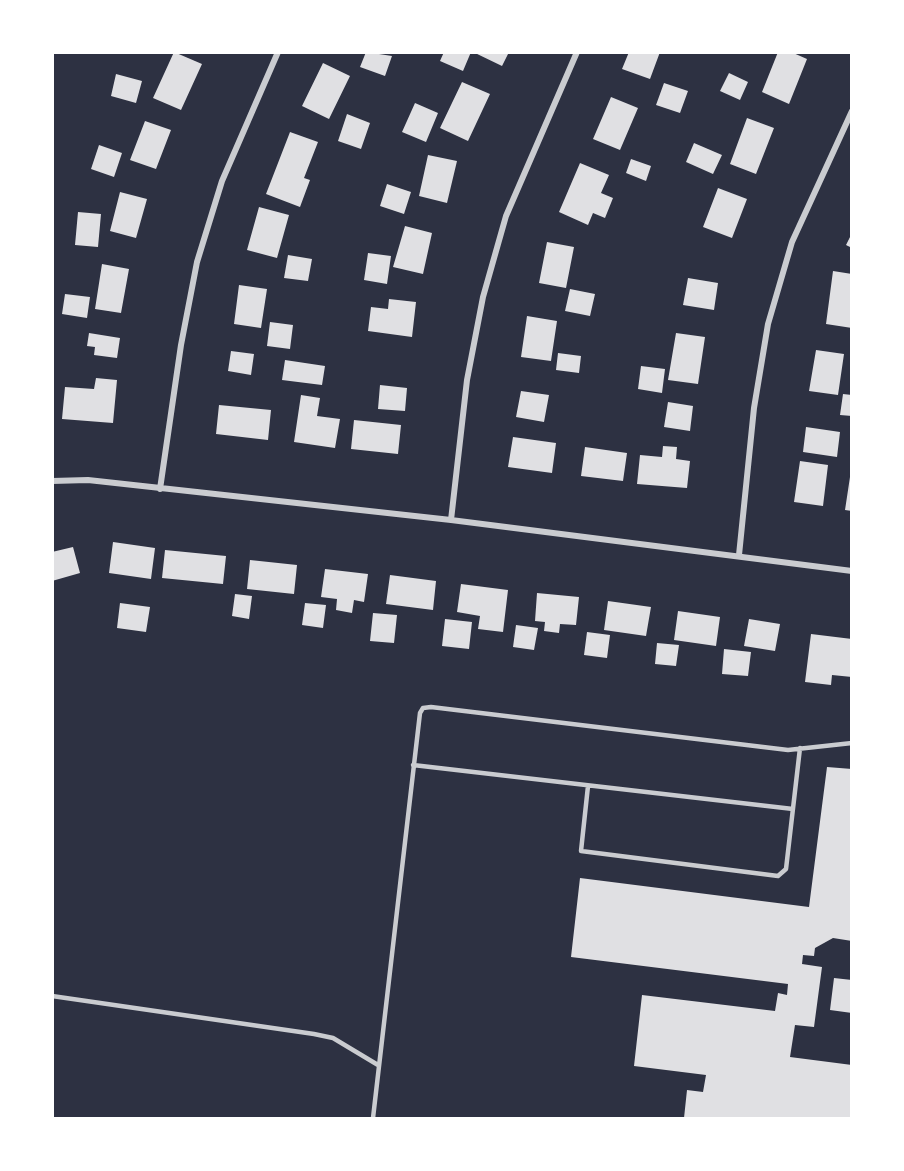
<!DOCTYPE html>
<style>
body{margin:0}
#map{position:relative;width:904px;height:1171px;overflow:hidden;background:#2d3142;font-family:Arial,sans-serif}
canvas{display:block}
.frame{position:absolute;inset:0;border:54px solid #fff;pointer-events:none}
</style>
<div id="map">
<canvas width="904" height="1171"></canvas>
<div class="frame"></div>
</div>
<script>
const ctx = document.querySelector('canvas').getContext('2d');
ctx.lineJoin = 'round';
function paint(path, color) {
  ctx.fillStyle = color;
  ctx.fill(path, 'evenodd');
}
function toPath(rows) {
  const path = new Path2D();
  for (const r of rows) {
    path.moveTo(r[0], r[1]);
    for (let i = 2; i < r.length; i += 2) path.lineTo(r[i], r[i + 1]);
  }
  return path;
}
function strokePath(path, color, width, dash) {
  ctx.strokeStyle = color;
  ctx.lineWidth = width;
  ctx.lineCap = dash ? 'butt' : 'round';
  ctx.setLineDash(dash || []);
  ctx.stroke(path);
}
const building = toPath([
 [174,52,202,64,181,110,153,98],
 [366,52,392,56,385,76,360,67],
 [444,52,471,52,463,71,440,61],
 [473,52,509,52,502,66],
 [629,52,660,52,650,79,622,69],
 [778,52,791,52,807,59,789,104,762,92],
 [323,63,350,76,329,119,302,106],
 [729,73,748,82,740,100,720,91],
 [116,74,142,81,136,103,111,96],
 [462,82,490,94,468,141,440,128],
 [664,83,688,91,680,113,656,105],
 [611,97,638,108,620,150,593,139],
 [415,103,438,113,426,142,402,132],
 [347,114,370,123,361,149,338,141],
 [747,118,774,128,756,174,730,164],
 [145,121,171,130,156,169,130,160],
 [290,132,318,142,304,178,310,180,300,207,266,194],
 [694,143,722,155,713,174,686,162],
 [99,145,122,153,114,177,91,169],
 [428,155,457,161,447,203,419,196],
 [631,159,651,166,646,181,626,173],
 [580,163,609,175,601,193,613,198,605,218,593,213,588,225,559,212],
 [387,184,411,192,404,214,380,206],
 [718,188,747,199,732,238,703,227],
 [120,192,147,199,136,238,110,231],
 [259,207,289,215,277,258,247,250],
 [78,212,101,214,98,247,75,245],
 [405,226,432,233,423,274,393,267],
 [852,233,852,248,846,245],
 [547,242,574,247,566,288,539,283],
 [368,253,391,256,387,284,364,280],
 [288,255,312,259,308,281,284,278],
 [102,264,129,269,121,313,95,309],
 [833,271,852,274,852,328,826,324],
 [688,278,718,283,714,310,683,305],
 [239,285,267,289,261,328,234,324],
 [570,289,595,294,590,316,565,311],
 [65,294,90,297,87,318,62,314],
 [389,299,416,302,412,337,368,331,371,307,388,309],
 [527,316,557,321,551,361,521,357],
 [270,322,293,325,290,349,267,346],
 [89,333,120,338,117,358,94,355,95,347,87,346],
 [676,333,705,337,698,384,668,380],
 [816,350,844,354,838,395,809,391],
 [231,351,254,354,251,375,228,371],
 [558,353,581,356,579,373,556,370],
 [285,360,325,366,322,385,282,380],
 [641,366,665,369,662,393,638,389],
 [96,378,117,380,113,423,62,419,65,387,94,389],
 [380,385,407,388,405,411,378,409],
 [521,391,549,395,544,422,516,417],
 [843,394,852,395,852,416,840,415],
 [301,395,320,398,317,416,340,419,335,448,294,442],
 [668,402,693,406,690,431,664,427],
 [219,405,271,410,268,440,216,434],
 [354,420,401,425,398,454,351,449],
 [806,427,840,432,837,457,803,452],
 [513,437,556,443,552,473,508,467],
 [663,446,677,447,676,459,690,461,687,488,637,484,640,455,662,457],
 [585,447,627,453,623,481,581,476],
 [800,461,828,465,823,506,794,502],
 [850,477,852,477,852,511,845,510],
 [113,542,155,548,151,579,109,573],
 [73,547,80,573,52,581,52,552],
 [165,550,226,556,223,584,162,578],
 [250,560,297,565,294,594,247,589],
 [325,569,368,574,364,602,354,600,352,613,336,610,337,599,321,597],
 [390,575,436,581,433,610,386,604],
 [461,584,508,590,503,632,478,629,480,616,457,612],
 [537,593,579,597,576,625,560,624,559,633,544,631,545,622,535,621],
 [235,594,252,596,249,619,232,616],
 [608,601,651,607,646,636,604,630],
 [120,603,150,607,146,632,117,628],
 [305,603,326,605,323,628,302,625],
 [678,611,720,617,716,646,674,640],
 [373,613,397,615,394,643,370,641],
 [445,619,472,622,469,649,442,646],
 [749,619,780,624,775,651,744,646],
 [516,625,538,628,534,650,513,647],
 [587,632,610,635,607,658,584,655],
 [811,634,852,639,852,677,832,675,831,685,805,682],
 [657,643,679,645,676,666,655,664],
 [724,649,751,652,748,676,722,674],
 [827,767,852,769,852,941,833,938,815,948,814,956,803,955,802,964,822,967,814,1027,795,1025,790,1057,852,1065,852,1118,684,1118,687,1090,703,1092,706,1075,634,1066,642,995,775,1011,778,993,787,995,788,984,571,957,580,878,809,907],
 [834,978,852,980,852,1013,830,1010]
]);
const service = toPath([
 [413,765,793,809],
 [588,786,581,851,778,876,786,869,800,748],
 [52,996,314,1034,333,1038,378,1065],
 [373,1118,420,713,423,708,431,707,788,750,852,743]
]);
const minor = toPath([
 [52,481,88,480,451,520,852,571],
 [160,489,181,345,197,262,222,181,278,52],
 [451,520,467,380,483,297,506,216,577,52],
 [739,555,754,408,768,324,792,242,852,111]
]);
paint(building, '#e0e0e3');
strokePath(service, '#caccd0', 4.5);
strokePath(minor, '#caccd0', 6);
</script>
